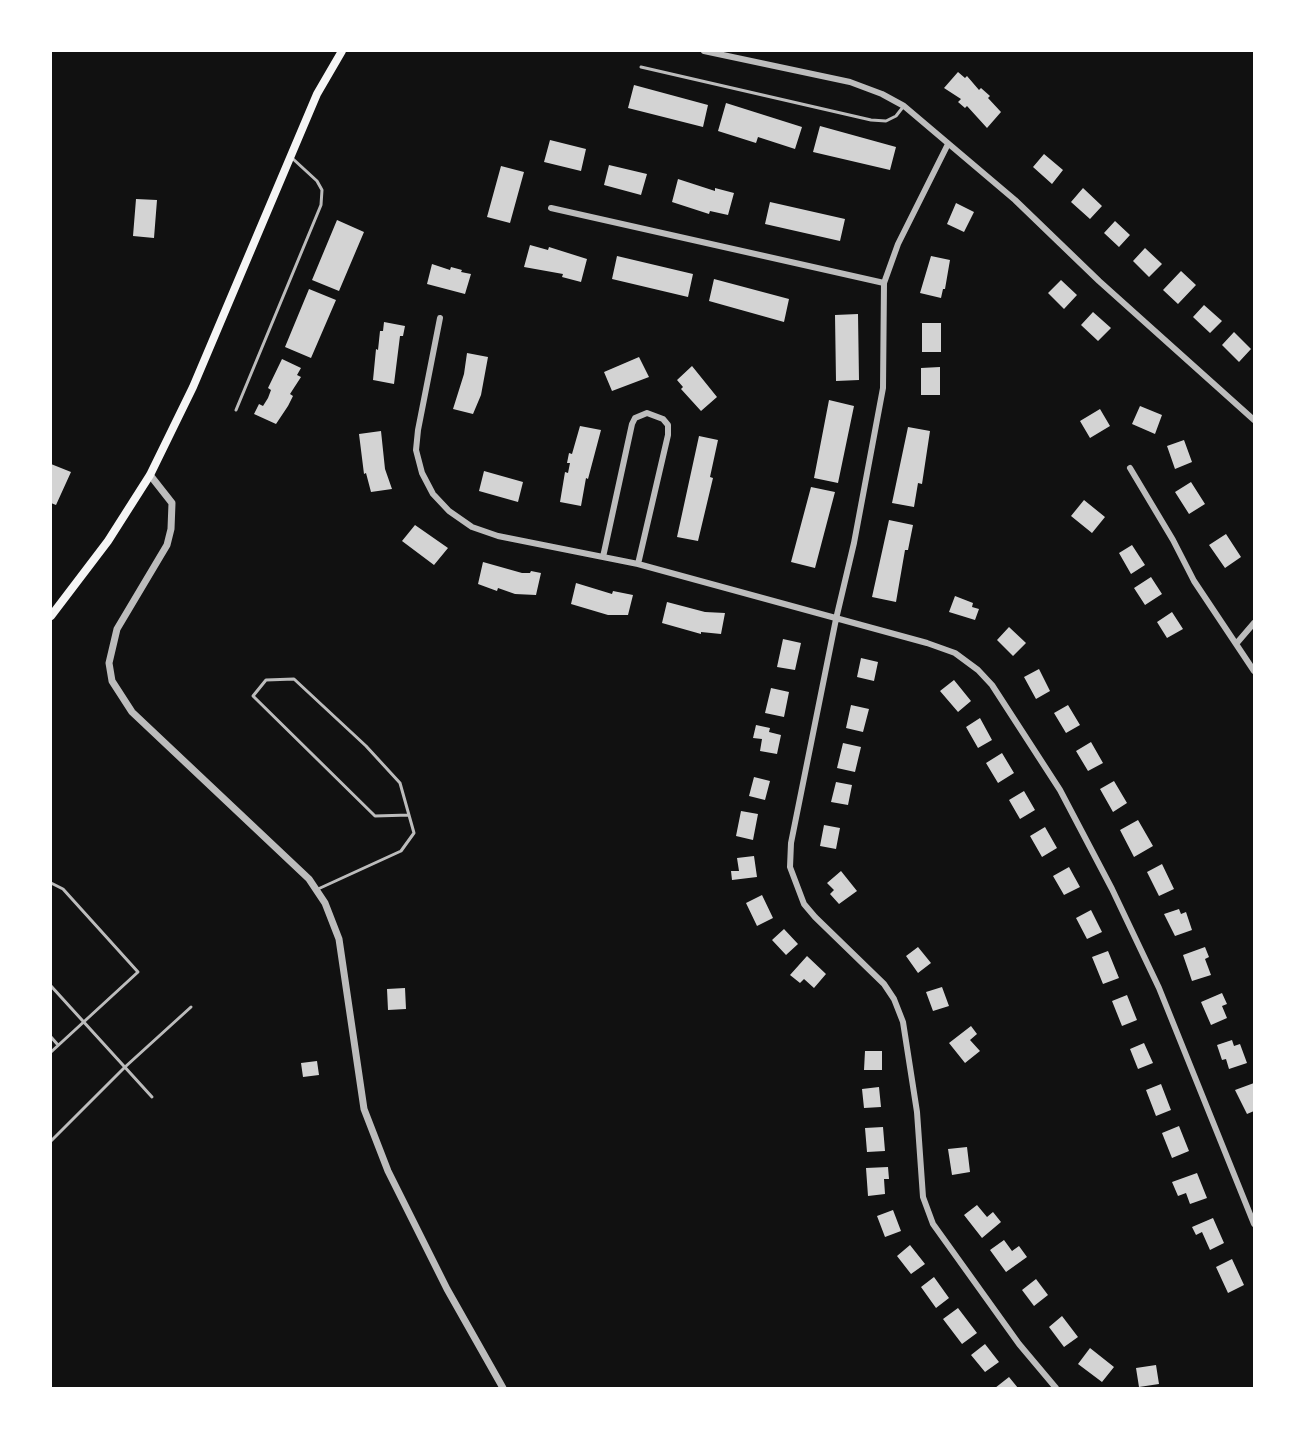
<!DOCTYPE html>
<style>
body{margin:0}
#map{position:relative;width:1305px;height:1439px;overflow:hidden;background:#111;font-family:Jost,sans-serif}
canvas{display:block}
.frame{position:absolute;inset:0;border:52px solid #fff;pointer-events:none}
</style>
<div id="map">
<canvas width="1305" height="1439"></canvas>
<div class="frame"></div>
</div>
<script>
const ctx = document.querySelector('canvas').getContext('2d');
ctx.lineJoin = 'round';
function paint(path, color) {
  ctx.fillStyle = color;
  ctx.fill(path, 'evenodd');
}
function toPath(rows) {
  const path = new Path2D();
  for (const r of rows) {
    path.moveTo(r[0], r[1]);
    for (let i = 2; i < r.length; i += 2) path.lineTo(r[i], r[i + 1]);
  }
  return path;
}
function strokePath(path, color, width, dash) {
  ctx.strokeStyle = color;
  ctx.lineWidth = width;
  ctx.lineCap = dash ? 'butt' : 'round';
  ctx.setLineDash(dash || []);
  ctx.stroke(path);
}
const building = toPath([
 [958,72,965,78,967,76,979,90,981,88,990,96,988,98,1001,112,987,128,967,106,965,108,958,102,961,99,944,88],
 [634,85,708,105,703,127,628,108],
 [726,103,802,127,795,149,758,137,756,143,718,131],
 [820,126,896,147,890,170,813,152],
 [550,140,586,149,581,171,544,162],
 [1044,154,1063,170,1052,184,1033,167],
 [609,165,647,174,641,195,604,185],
 [501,166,524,172,510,223,487,217],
 [678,179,715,191,715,188,734,193,728,215,710,211,709,214,672,202],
 [1083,188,1102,206,1090,219,1071,202],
 [136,199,157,200,154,238,133,236],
 [770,202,845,219,840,241,765,224],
 [956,203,974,212,964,232,947,224],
 [337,220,364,232,339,291,312,280],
 [1115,221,1130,235,1119,247,1104,233],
 [530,245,548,250,549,247,587,259,581,282,562,277,563,274,524,267],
 [1145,248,1162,264,1149,277,1133,261],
 [617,256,693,274,688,297,612,279],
 [931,256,950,260,945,289,943,289,941,298,920,293],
 [432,264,450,270,451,267,462,270,461,272,471,274,465,294,427,284],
 [1181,271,1196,285,1178,304,1163,290],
 [714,279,789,299,784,322,709,301],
 [1061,280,1077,295,1064,309,1048,293],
 [309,289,336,300,311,358,285,347],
 [1204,305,1222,321,1210,333,1193,317],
 [1093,312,1111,328,1098,341,1081,325],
 [858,314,859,380,836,381,835,315],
 [384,322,405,326,403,336,400,336,394,384,373,380,376,349,378,350,380,331,383,331],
 [922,323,941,323,941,352,922,352],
 [1234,332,1251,349,1239,362,1222,345],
 [467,353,488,357,481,395,473,414,453,409,464,374],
 [639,357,649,377,612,391,604,372],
 [282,359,301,368,297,375,301,377,290,394,293,396,288,406,276,424,254,414,259,404,263,406,268,398,271,390,268,388],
 [692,366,717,397,701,411,681,389,683,387,677,380],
 [940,367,940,395,921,395,921,368],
 [829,400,854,406,838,483,814,478],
 [1140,406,1162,415,1155,434,1132,424],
 [1100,409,1110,426,1090,438,1080,421],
 [580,426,601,430,588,479,586,478,581,506,560,502,565,472,568,473,570,463,567,463,569,453,572,454],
 [908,427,930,431,922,484,918,483,914,507,892,503],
 [381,431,385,469,392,489,371,492,366,473,364,474,359,434],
 [699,436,718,440,710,477,713,478,698,541,677,537],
 [1184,440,1192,462,1175,469,1167,446],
 [51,464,71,472,56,505,51,503],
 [484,471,523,482,518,502,479,491],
 [1191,482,1205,504,1189,514,1175,492],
 [811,487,835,492,815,568,791,562],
 [1084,500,1105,517,1092,533,1071,516],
 [889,520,913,525,908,550,905,550,896,602,872,597],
 [415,525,448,548,434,565,402,541],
 [1226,534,1241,557,1225,568,1209,545],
 [1132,545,1145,565,1131,574,1119,553],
 [483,562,522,573,530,573,531,571,541,573,536,595,515,594,498,588,497,591,478,584],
 [1151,577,1162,594,1145,605,1134,588],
 [576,583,612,594,613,591,633,595,628,615,608,615,571,604],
 [955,596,973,603,972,607,979,609,975,620,949,612],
 [667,602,705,612,725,613,721,634,701,632,701,634,662,623],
 [1172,612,1183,629,1167,638,1157,622],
 [1009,627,1026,643,1013,656,997,640],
 [783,639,801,643,795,670,777,667],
 [861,658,878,662,874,681,857,677],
 [1039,669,1050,691,1036,699,1024,677],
 [954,680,971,701,958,712,940,691],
 [771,688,789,692,784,717,765,713],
 [851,705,869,709,863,732,846,728],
 [1068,705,1080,725,1066,733,1054,713],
 [980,718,992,740,978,748,966,727],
 [756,725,770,728,769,732,781,735,777,754,760,751,762,739,753,738],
 [1091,742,1103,763,1088,771,1076,751],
 [843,743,861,747,855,772,837,768],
 [1002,753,1014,773,998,783,986,763],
 [754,777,770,781,765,800,749,796],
 [1114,781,1127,803,1113,812,1100,789],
 [836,782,852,785,848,805,831,802],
 [1024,791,1035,810,1020,819,1009,800],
 [741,811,758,814,753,840,736,836],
 [1138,820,1153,846,1134,857,1120,830],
 [824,825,840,828,836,849,820,846],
 [1045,827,1057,848,1042,857,1030,836],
 [754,856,757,877,732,880,731,871,739,871,737,858],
 [1162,864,1174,889,1159,896,1147,872],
 [1069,867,1080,887,1064,895,1053,876],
 [841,871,857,891,839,904,830,894,834,890,827,883],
 [762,895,773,918,757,926,746,903],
 [1179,909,1181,914,1186,912,1192,930,1175,936,1164,914],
 [1091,910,1102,932,1087,939,1076,918],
 [784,929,798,944,786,955,772,940],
 [918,947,931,963,918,973,906,956],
 [1205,947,1209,957,1205,959,1211,975,1192,981,1183,955],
 [1108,951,1119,978,1103,984,1092,957],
 [807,956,826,974,814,988,804,979,800,983,790,975],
 [942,987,949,1006,933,1011,926,992],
 [405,988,406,1009,388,1010,387,989],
 [1222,993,1227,1004,1222,1006,1227,1018,1211,1025,1201,1002],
 [1127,995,1137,1020,1122,1026,1112,1001],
 [971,1026,977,1034,970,1040,980,1051,965,1063,949,1043],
 [1232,1040,1234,1046,1240,1044,1247,1063,1229,1069,1226,1059,1222,1060,1217,1045],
 [1144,1043,1153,1063,1138,1069,1130,1049],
 [865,1051,882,1051,882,1070,864,1070],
 [317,1061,319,1075,303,1077,301,1063],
 [1254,1083,1254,1111,1247,1114,1235,1090],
 [1161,1084,1171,1110,1156,1116,1146,1090],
 [879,1087,881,1107,864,1108,862,1089],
 [1179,1126,1189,1151,1172,1158,1162,1133],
 [883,1127,885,1151,867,1152,865,1128],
 [967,1147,970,1172,952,1175,948,1149],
 [888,1167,889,1179,884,1179,885,1194,868,1196,866,1168],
 [1197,1173,1207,1198,1190,1204,1186,1193,1178,1196,1172,1182],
 [977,1205,987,1217,993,1212,1001,1222,982,1238,964,1215],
 [893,1210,901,1231,885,1237,877,1216],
 [1213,1218,1224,1243,1210,1250,1202,1232,1196,1235,1192,1227],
 [1004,1240,1012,1251,1019,1246,1027,1257,1006,1272,990,1250],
 [910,1245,925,1264,911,1274,897,1256],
 [1232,1259,1244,1285,1228,1293,1216,1267],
 [934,1277,949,1298,936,1308,921,1287],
 [1036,1279,1048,1295,1034,1306,1022,1290],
 [958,1308,977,1333,962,1344,943,1319],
 [1062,1316,1078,1337,1064,1347,1049,1327],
 [985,1344,999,1362,985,1372,971,1355],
 [1090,1348,1114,1367,1102,1382,1078,1364],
 [1156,1365,1159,1384,1139,1387,1136,1368],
 [1009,1377,1018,1388,995,1388]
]);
const service = toPath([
 [641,67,871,120,886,121,896,116,903,107],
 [236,410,321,205,322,190,317,181,292,158],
 [51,883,63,889,138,972,51,1052],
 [318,889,401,851,414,833,400,783,366,746,294,679,266,680,253,696,375,816,409,815],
 [51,986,152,1097],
 [51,1037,58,1045],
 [51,1141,125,1067,191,1007]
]);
const minor = toPath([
 [704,51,850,82,882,94,904,106,1015,200,1099,281,1254,420],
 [948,144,898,244,884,283,883,388,854,543,836,619,791,843,790,867,804,904,815,917,884,984,894,999,903,1022,917,1112,923,1197,933,1224,1019,1344,1056,1388],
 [551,208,884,283],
 [440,318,418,430,416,450,422,473,433,494,449,511,472,527,498,536,638,564,927,643,955,653,978,670,992,685,1060,790,1112,889,1159,988,1254,1224],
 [1130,468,1173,540,1194,581,1254,671],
 [603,557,632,424,635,418,647,413,663,419,668,425,668,435,638,564],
 [1236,644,1254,623]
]);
const tertiary = toPath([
 [150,475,172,503,171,529,167,545,117,629,109,663,112,681,132,712,309,879,325,903,339,939,364,1109,388,1171,447,1289,503,1388]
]);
const secondary = toPath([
 [51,616,108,541,150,475,193,387,317,94,342,51]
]);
paint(building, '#d3d3d3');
strokePath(service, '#bcbcbc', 3);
strokePath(minor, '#bcbcbc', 6);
strokePath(tertiary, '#bcbcbc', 7);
strokePath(secondary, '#f5f5f5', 8);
</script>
